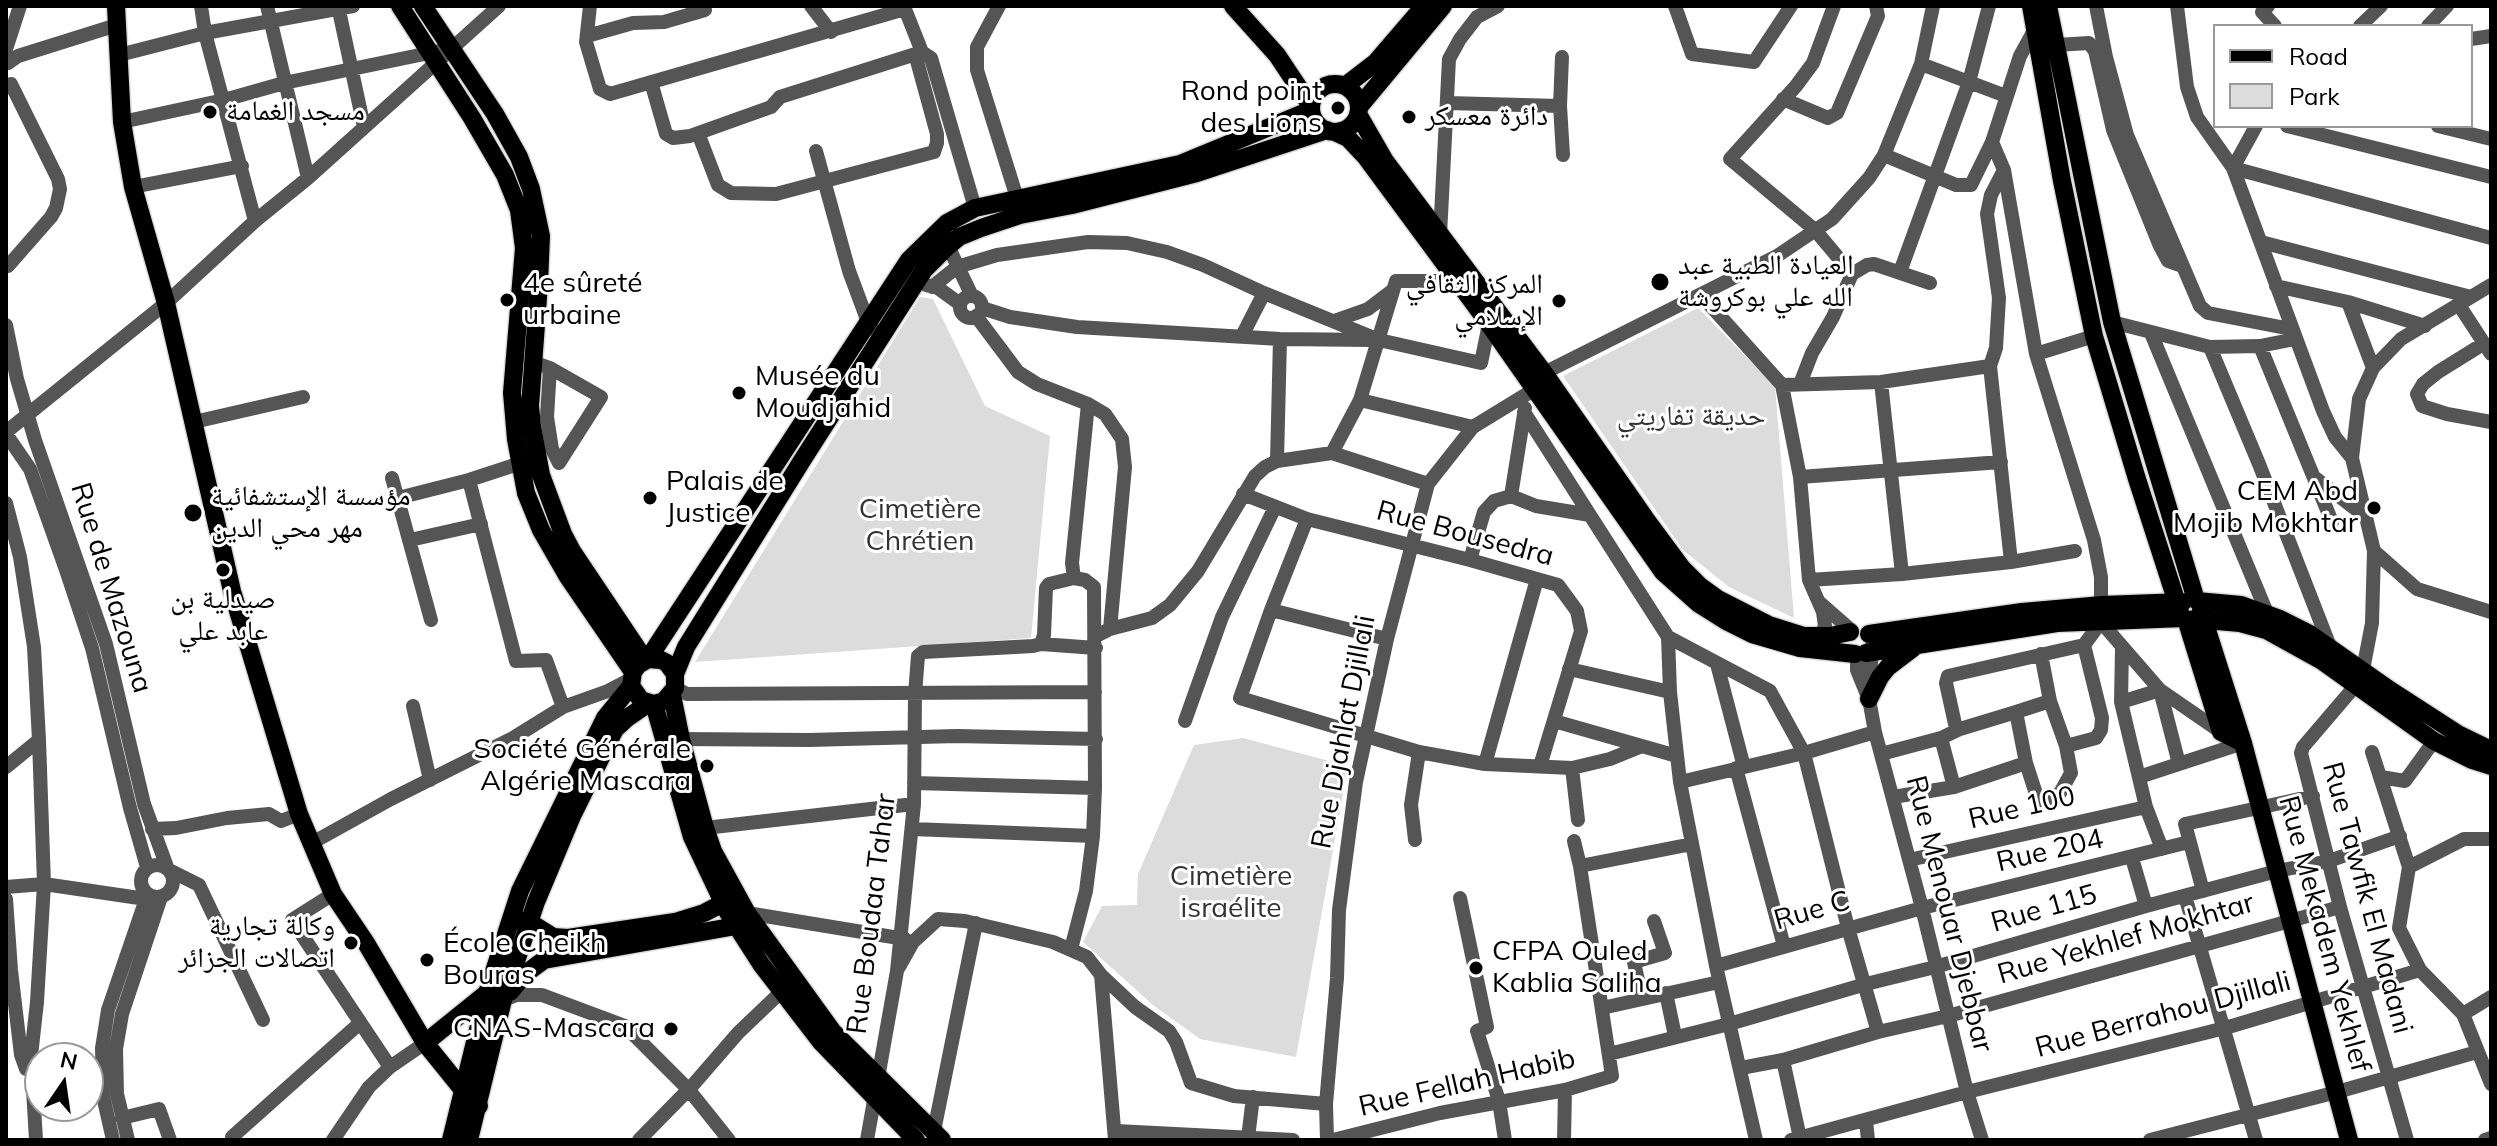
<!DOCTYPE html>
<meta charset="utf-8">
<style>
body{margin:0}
#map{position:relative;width:2497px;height:1146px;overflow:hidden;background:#fff;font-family:Mulish,sans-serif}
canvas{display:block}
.frame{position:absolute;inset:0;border:8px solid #000;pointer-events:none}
.legend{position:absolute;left:2213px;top:24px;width:260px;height:104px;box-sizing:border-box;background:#fff;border:2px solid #999;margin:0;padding:10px 14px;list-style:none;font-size:24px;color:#000}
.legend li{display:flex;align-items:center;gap:16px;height:40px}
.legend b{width:40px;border:2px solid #999}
.north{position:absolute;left:24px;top:1042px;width:80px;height:80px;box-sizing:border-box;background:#fff;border:2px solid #999;border-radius:50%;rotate:13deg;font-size:22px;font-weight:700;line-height:32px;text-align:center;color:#000}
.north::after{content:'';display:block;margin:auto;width:28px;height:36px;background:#000;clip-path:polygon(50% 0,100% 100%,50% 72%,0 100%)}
</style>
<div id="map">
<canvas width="2497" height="1146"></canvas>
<div class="frame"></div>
<ul class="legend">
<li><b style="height:10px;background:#000"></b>Road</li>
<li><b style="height:22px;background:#dcdcdc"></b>Park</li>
</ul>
<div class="north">N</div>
</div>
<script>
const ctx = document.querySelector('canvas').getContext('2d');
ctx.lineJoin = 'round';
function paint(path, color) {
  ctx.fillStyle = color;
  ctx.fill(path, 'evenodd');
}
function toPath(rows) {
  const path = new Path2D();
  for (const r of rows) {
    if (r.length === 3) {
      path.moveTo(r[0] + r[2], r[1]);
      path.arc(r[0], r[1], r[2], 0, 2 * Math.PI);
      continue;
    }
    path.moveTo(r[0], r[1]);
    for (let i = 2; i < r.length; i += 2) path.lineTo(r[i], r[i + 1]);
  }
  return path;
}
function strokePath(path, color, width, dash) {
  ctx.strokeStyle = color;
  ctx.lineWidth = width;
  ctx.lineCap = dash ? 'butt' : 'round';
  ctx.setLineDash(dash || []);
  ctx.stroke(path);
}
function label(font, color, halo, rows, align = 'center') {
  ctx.font = font + ' Mulish,"Noto Naskh Arabic",sans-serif';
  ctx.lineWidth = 6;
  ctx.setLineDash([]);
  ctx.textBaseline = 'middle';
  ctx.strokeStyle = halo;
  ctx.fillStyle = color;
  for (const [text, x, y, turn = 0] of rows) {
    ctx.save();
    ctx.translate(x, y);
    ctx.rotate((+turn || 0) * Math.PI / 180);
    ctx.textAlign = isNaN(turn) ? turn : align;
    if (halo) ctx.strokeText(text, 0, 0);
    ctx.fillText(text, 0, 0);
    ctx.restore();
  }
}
const green = toPath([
 [920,297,933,299,985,406,1050,436,1031,638,695,662],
 [1698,308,1775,386,1794,618,1729,587,1683,550,1563,376],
 [1243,738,1348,766,1296,1057,1200,1039,1153,1005,1083,942,1102,906,1137,905,1138,874,1194,745]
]);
const minor = toPath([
 [201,6,205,33,255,221],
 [267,6,308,178],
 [338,6,364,127],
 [590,6,586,42,600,89,610,94,905,9],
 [811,6,831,32],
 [999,6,977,47,977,70,1017,198],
 [1675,6,1692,54,1754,62,1791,6],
 [1834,6,1813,63,1796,86,1730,159,1815,230,1852,274],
 [2096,6,2106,57,2127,135,2200,306,2208,313,2291,329],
 [2177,6,2187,87,2197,117,2233,168,2323,411,2335,437,2352,458],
 [2268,6,2262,12,2275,26],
 [905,9,922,52,931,58,975,208],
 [2360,26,2381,6],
 [2428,26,2447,6],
 [587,36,633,23,664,22,705,10],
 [2471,39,2491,36],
 [2056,45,2089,43,2095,51,2113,130,2160,246,2168,261,2182,266],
 [6,49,20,6],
 [119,55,205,33,353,6],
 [1562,57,1560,106,1563,155],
 [8,63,18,56,117,25],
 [1921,64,2006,96],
 [651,82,666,134,673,138,690,136,771,107,780,97,922,52],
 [1783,99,1828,118,1837,113,1878,16,1876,6],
 [1447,103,1560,106],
 [122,122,224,100,284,83,439,51],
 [2256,126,2233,168,2491,238],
 [2287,126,2491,177],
 [2438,126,2491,139],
 [698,133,718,185,731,193,776,194,934,152,937,143,937,134,917,61,922,52],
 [1992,142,2004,170,2036,354,2094,540,2101,577,2101,622,2084,645,1948,676,1946,683,1955,724,1960,729,2016,712,2026,763,2039,803,2060,793,2071,773,2066,746,2050,701],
 [816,151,849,271,868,322,873,329],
 [1884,155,1956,185,1971,185,1992,142,2020,56,2036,27],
 [2004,170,1991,195,1987,214,1999,298,1996,348,1990,366,2011,562],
 [133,187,242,166],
 [1440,235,1449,59,1460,39,1477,17,1498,6],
 [2261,242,2471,297],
 [948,246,972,296],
 [8,266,51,217,56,208,60,189,58,179,11,84],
 [1900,272,1969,82,1989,6],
 [926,285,938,288,960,304],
 [2276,286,2348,302,2425,326],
 [932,287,957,267,997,255,1088,242,1127,243,1167,252,1203,265,1264,293,1379,340,1481,363,1489,324],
 [1701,295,1782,385,1800,477,1809,580,1823,612,1825,626,1820,637],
 [971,307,11],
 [2348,302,2373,368],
 [2459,305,2491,354],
 [982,308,1010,317,1077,327,1280,339,1371,340],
 [976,316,1018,372,1037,384,1088,404,1105,414,1122,439,1125,467,1110,629],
 [1334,321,1368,309,1393,290],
 [2112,322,2210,347,2260,346,2295,339],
 [6,325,17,379,35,440,106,644,144,804,167,867],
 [2151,333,2267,613,2266,621],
 [1242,336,1264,293],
 [2483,344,2438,372,2423,384,2417,394,2422,406,2447,414,2491,422],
 [2260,346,2332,522],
 [2210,347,2259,464,2331,649],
 [2036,354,2094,336],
 [533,362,550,368,601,397,559,463,552,449,547,417,550,368],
 [1544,373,1777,256,1832,219,1869,178,1884,155,1921,64,1933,6],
 [1881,382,1902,574],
 [1800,384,1812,353,1833,317,1852,274,1867,265,1874,264,1930,283],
 [1782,385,1881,382,1990,366],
 [1360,400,1473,427],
 [1524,412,1668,637,1670,692,1680,782,1716,966,1756,1140],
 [194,422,303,397],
 [6,432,166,303,255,221,308,178,499,6],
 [6,434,30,469,66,570,92,648,130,808,147,867],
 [1332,453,1360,400,1396,281,1457,281],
 [1277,461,1280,339],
 [521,463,469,480,516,661,546,660,563,707],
 [1800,477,2001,462],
 [2314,477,2366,517],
 [392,478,431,620],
 [1243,494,1307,519,1470,560,1558,585,1577,611,1581,631,1540,766],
 [1511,496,1536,506,1590,515],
 [398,498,469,480],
 [6,503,20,557,34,647,39,740,44,884,37,1002,31,1056,36,1140],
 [1307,519,1271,610,1240,698,1419,752,1485,764,1572,768,1610,759,1642,746],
 [410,540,481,524],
 [2374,551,2417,589,2491,612],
 [1470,560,1484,512,1494,501,1511,496,1525,408],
 [1809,580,1902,574,2011,562,2075,551],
 [1819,602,1852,631],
 [1271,610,1387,639],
 [2101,622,2160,690,2221,732],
 [1096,636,1110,629,1152,618,1170,605,1198,571,1255,476,1265,467,1277,461,1332,453,1428,484],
 [1668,637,1770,691,1804,753,1848,928,1878,1032],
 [1041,644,1096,648],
 [1872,645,1869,699,1875,732,1922,908,1967,1092,1982,1140],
 [2122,648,2121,702,2146,807,2162,849],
 [1857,655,1857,670,1866,692],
 [1717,664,1744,767],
 [1569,669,1670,692],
 [675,688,687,694,1095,692],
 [2121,702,2160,690,2179,764],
 [413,706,430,780],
 [2016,712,2050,701,2041,654],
 [1185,721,1222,617,1275,507],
 [1554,721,1677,756],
 [1941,738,1954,787],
 [681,739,809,740,957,736,1096,739],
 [2066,746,2096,738,2101,730,2102,718,2084,645],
 [2372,752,2409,867,2399,928,2420,970,2463,1014,2491,1084],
 [1881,754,1941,738,1960,729],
 [1485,764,1537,579],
 [6,767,39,740],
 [1572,768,1578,820],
 [1736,768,1784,946],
 [2139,777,2243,743],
 [2381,777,2405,781,2434,741],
 [1680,782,1804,753,1875,732],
 [914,783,1095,788],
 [1893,797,1954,787,2026,763],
 [705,828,914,804],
 [152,829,176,828,227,818,269,814,281,821,299,814],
 [912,829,1093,836],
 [1415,840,1411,805,1419,752],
 [310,844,391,799,513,738,563,707,608,691,631,679],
 [2132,858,2146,906],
 [1909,860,2146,807],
 [157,881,16],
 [1580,866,1692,844],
 [2409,867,2464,839,2491,839],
 [171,871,199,885,263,1020],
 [6,887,44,884,146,899],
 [2203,891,2185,824,2313,796],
 [333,894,292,920,390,1067],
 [2185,896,2256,1140],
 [1460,898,1487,1027,1477,1031,1499,1101,1505,1140],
 [6,899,11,970,21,1055,26,1069],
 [747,913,905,939],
 [1071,949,1086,891,1093,836,1095,788,1094,587,1085,580,1074,578,1072,563,1088,404],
 [1716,966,1922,908,2189,842],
 [899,967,913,942,938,919,965,921,1053,942,1087,957,1101,975,1135,1007,1169,1031,1176,1042,1191,1083,1234,1096,1326,1104],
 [1101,975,1115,1140],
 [1666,993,1675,1036],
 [1642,999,1634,962,1665,953,1654,921],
 [503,1000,517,995,542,995,625,1026,689,1090,729,1140],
 [1602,1008,1719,982],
 [2463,1014,2491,997],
 [1609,1054,1729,1024,1866,984,1935,967,2146,906,2277,871,2329,861,2400,836],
 [1783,1060,1800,1138],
 [1741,1068,1783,1060,1878,1032,1948,1016,2340,907],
 [122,1118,159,1109,170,1140],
 [1866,1121,1868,1140],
 [934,1131,976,923],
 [1116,1131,1293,1140],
 [1248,1138,1253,1097],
 [113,1140,103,1096,102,1048,108,1010,146,899,146,893],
 [128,1140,117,1094,116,1049,122,1014,161,897],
 [234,1140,232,1137,360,1023],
 [333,1140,369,1087,390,1067,425,1043],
 [639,1140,692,1086,738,1033,782,991],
 [867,1140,897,971,914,804,915,694,918,656,923,652,1033,646,1041,644,1044,635,1046,588,1049,584,1074,578],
 [1327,1140,1326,1104,1337,978,1339,910,1356,782,1387,639,1428,484,1473,427,1535,389],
 [1333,1140,1440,1113,1565,1090,1612,1076,1580,866,1574,841],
 [1564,1140,1565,1090],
 [1791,1140,1967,1092,2225,1028,2420,970],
 [2150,1140,2337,1092,2477,1052],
 [2407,1140,2340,907,2301,753,2303,747,2356,685,2363,670,2372,623,2374,551,2352,458,2359,399,2373,368,2401,339,2491,285],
 [2485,1140,2491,1138]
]);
const major = toPath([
 [116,6,122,122,133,187,166,303,232,591,299,814,333,894,366,943,425,1043,463,1090,479,1106],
 [400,6,472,118,505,175,519,210,524,248,512,393,516,439,526,493,541,530,568,577,633,672],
 [423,6,495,114,519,157,531,189,541,236,539,284,530,406,532,426,541,475,563,534,572,551,645,660],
 [1233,6,1277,55,1311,106],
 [2031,6,2062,181,2094,336,2137,479,2180,612],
 [2048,6,2112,322,2196,600],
 [1335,108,24],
 [1345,86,1375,63,1424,6],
 [1359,107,1443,6],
 [1358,114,1385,161,1544,373,1645,518,1682,568,1700,586,1718,599,1769,625,1804,636,1830,636,1850,632],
 [1335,132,1348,138,1365,156,1489,324,1663,572,1699,604,1726,621,1752,634,1800,648,1855,654],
 [2197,601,2241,605,2280,619,2310,634,2390,690,2458,734,2491,750],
 [2186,619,2221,732,2243,743,2201,611],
 [2194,619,2240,623,2266,630,2322,661,2434,741,2472,760,2491,766],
 [1869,634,2022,612,2102,605,2183,602],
 [1866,653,2057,623,2184,618],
 [648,659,661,660,667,663,675,674,675,688,664,701,654,704,641,700,631,686,633,672,638,665,648,659,909,260,947,223,975,208,1180,164,1311,110],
 [675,674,686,647,803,459,924,270,948,246,959,237,981,228,1020,215,1072,205,1197,173,1327,130],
 [672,695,681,739,705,828,713,851,747,913,833,1032,942,1140],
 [1869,699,1880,677,1888,667,1913,648],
 [654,704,692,837,727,911,761,964,821,1042,916,1140],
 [2243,743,2349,1140],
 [519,920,529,922,553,937,568,938,675,922,704,913,723,903],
 [510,992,525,974,544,960,736,926],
 [425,1043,487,993],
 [451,1140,487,993,520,891,605,718,631,686],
 [469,1140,503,1000,536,902,572,816,615,729,627,718,649,703]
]);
const markers = [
 [1338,108,8,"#000"],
 [210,112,8,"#000"],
 [1409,117,8,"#000"],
 [1660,282,10,"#000"],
 [507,300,8,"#000"],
 [1559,301,8,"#000"],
 [739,393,8,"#000"],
 [650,498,8,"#000"],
 [2374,508,8,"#000"],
 [193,513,10,"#000"],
 [223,570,8,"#000"],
 [707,766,8,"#000"],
 [351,943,8,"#000"],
 [427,960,8,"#000"],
 [1476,968,8,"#000"],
 [671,1029,8,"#000"]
];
const poiNames = [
 ["Rond point",1322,92,"right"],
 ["des Lions",1322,124,"right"],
 ["مسجد الغمامة",226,112],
 ["دائرة معسكر",1425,117],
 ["العيادة الطبية عبد",1678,266],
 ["الله علي بوكروشة",1678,298],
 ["4e sûreté",523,284],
 ["urbaine",523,316],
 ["المركز الثقافي",1543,285,"right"],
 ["الإسلامي",1543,317,"right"],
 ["Musée du",755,377],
 ["Moudjahid",755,409],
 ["Palais de",666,482],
 ["Justice",666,514],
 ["CEM Abd",2358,492,"right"],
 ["Mojib Mokhtar",2358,524,"right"],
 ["مؤسسة الإستشفائية",211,497],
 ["مهر محي الدين",211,529],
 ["صيدلية بن",223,600,"center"],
 ["عابد علي",223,632,"center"],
 ["Société Générale",691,750,"right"],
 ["Algérie Mascara",691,782,"right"],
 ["وكالة تجارية",335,927,"right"],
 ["اتصالات الجزائر",335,959,"right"],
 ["École Cheikh",443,944],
 ["Bouras",443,976],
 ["CFPA Ouled",1492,952],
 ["Kablia Saliha",1492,984],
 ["CNAS-Mascara",655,1029,"right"]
];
const parkNames = [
 ["حديقة تفاريتي",1691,417],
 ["Cimetière",920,510],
 ["Chrétien",920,542],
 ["Cimetière",1231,877],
 ["israélite",1231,909]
];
const streetNames = [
 ["Rue Bousedra",1465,534,15],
 ["Rue de Mazouna",111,588,73],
 ["Rue Djahlat Djillali",1344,732,-79],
 ["Rue 100",2022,808,-13],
 ["Rue 204",2050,851,-13],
 ["Rue Tawfik El Madani",2367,898,75],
 ["Rue 115",2044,909,-16],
 ["Rue C",1812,911,-16],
 ["Rue Boudaa Tahar",872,914,-83],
 ["Rue Menouar Djebbar",1949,914,76],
 ["Rue Mekadem Yekhlef",2324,934,75],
 ["Rue Yekhlef Mokhtar",2126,939,-16],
 ["Rue Berrahou Djillali",2163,1015,-15],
 ["Rue Fellah Habib",1467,1083,-13]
];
paint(green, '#dcdcdc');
strokePath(major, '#dbdbdb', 21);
strokePath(minor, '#555', 14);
strokePath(major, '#000', 18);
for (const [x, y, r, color] of markers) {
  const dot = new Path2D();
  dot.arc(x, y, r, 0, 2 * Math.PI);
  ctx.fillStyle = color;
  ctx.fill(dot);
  strokePath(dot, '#fff', 3);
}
label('28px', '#000', '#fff', poiNames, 'left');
label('28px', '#333', '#fff', parkNames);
label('28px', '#000', '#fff', streetNames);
</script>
